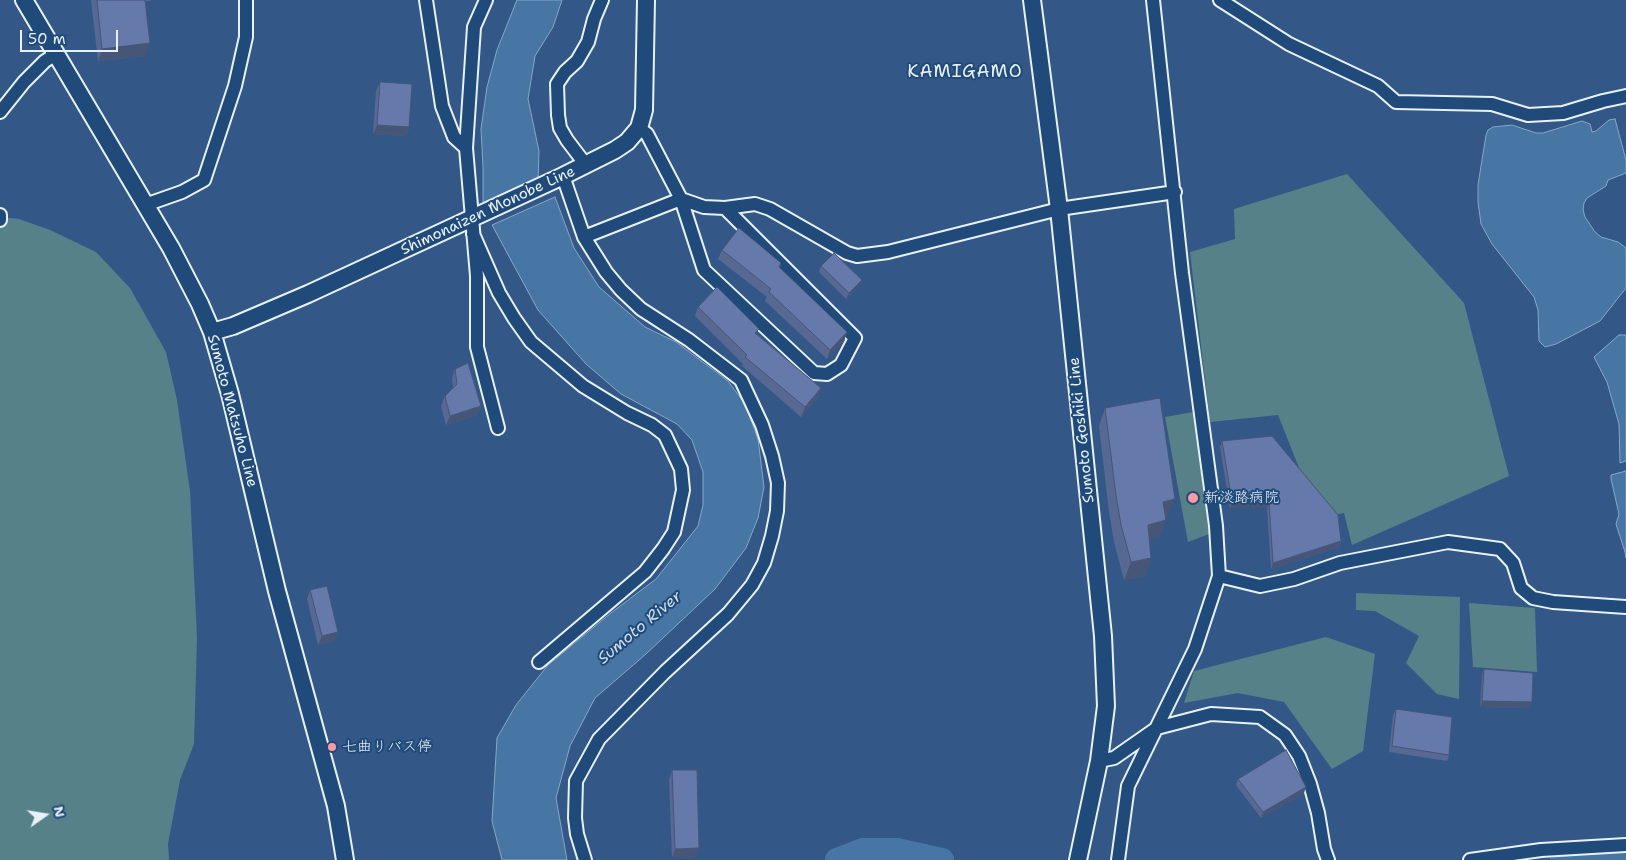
<!DOCTYPE html>
<meta charset="utf-8">
<style>
body{margin:0}
#map{position:relative;width:1626px;height:860px;overflow:hidden;background:#335888;font-family:"Shantell Sans",sans-serif}
canvas{display:block}
.north{position:absolute;left:20px;top:790px;width:50px;height:50px;-webkit-text-stroke:4px #1f4a7a;paint-order:stroke;rotate:77deg;font-size:14px;font-weight:700;line-height:20px;text-align:center;color:#e8f1f8}
.north::after{content:'';display:block;margin:auto;width:18px;height:22px;background:#e8f1f8;clip-path:polygon(50% 0,100% 100%,50% 72%,0 100%)}
.scale{position:absolute;left:20px;top:30px;width:98px;height:22px;box-sizing:border-box;border:2px solid #e8f1f8;border-top:0;padding-left:6px;font-size:15px;line-height:18px;white-space:nowrap;color:#e8f1f8;-webkit-text-stroke:4px #1f4a7a;paint-order:stroke}
</style>
<div id="map">
<canvas width="1626" height="860"></canvas>
<div class="north">N</div>
<div class="scale">50 m</div>
</div>
<script>
const ctx = document.querySelector('canvas').getContext('2d');
ctx.lineJoin = 'round';
function paint(path, color) {
  ctx.fillStyle = color;
  ctx.fill(path, 'evenodd');
}
function toPath(rows) {
  const path = new Path2D();
  for (const r of rows) {
    path.moveTo(r[0], r[1]);
    for (let i = 2; i < r.length; i += 2) path.lineTo(r[i], r[i + 1]);
  }
  return path;
}
function strokePath(path, color, width, dash) {
  ctx.strokeStyle = color;
  ctx.lineWidth = width;
  ctx.lineCap = dash ? 'butt' : 'round';
  ctx.setLineDash(dash || []);
  ctx.stroke(path);
}
function label(font, color, halo, rows, align = 'center') {
  ctx.font = font + ' "Shantell Sans","Klee One",sans-serif';
  ctx.lineWidth = 4;
  ctx.setLineDash([]);
  ctx.textBaseline = 'middle';
  ctx.strokeStyle = halo;
  ctx.fillStyle = color;
  for (const [text, x, y, turn = 0] of rows) {
    ctx.save();
    ctx.translate(x, y);
    ctx.rotate((+turn || 0) * Math.PI / 180);
    ctx.textAlign = isNaN(turn) ? turn : align;
    if (halo) ctx.strokeText(text, 0, 0);
    ctx.fillText(text, 0, 0);
    ctx.restore();
  }
}
const green = toPath([
 [1347,174,1464,303,1509,476,1352,545,1344,513,1319,518,1278,415,1210,422,1190,252,1235,239,1234,209],
 [0,217,19,219,50,230,96,252,130,288,166,352,177,400,190,491,197,638,194,744,180,780,168,844,169,860,0,860],
 [1193,412,1209,534,1188,542,1165,417],
 [1356,593,1460,597,1459,699,1437,694,1406,663,1419,636,1375,611,1356,610],
 [1469,603,1535,608,1537,672,1473,667],
 [1326,637,1375,654,1363,751,1332,769,1284,702,1238,693,1184,703,1194,671]
]);
const water = toPath([
 [517,0,562,0,553,27,535,56,528,99,539,151,538,182,483,207,483,167,481,129,487,87,497,50,517,0],
 [1615,119,1626,160,1626,173,1608,180,1606,186,1587,198,1584,203,1583,210,1585,217,1595,232,1601,237,1618,242,1626,248,1626,288,1600,321,1556,344,1545,347,1539,341,1538,310,1534,297,1492,244,1481,224,1478,202,1478,185,1486,135,1488,130,1493,127,1512,125,1536,133,1543,133,1582,121,1590,124,1592,132,1596,131,1609,120,1615,119],
 [555,197,574,248,599,287,645,327,676,342,728,381,745,404,758,439,764,487,758,518,746,548,715,589,646,654,595,698,570,746,556,798,567,860,502,860,492,821,497,738,516,705,548,665,611,613,656,579,698,526,703,505,703,472,692,440,677,424,621,394,586,364,538,310,492,225,555,197],
 [1619,335,1626,335,1626,461,1620,463,1619,424,1607,382,1594,357,1619,335],
 [1626,471,1626,558,1625,552,1616,524,1619,514,1611,479,1611,475,1626,471]
]);
const river = toPath([
 [837,860,863,850,897,850,942,860],
 [1562,860,1588,856,1626,856]
]);
const minor = toPath([
 [426,0,442,106,454,137,466,148,477,276,477,347,498,428],
 [1220,0,1289,44,1378,86,1396,102,1492,104,1528,115,1563,113,1603,101,1626,96],
 [0,112,24,82,45,61,56,54],
 [639,128,647,134,681,199,704,207,725,208,755,204,770,209,847,253,857,256,888,252,1059,209,1175,192],
 [466,148,474,27,486,0],
 [586,165,567,140,560,128,558,115,557,84,565,72,577,61,588,42,594,19,602,0],
 [563,176,584,237,606,272,621,290,641,309,689,340,741,380,762,425,772,456,778,483,777,511,772,536,764,563,752,585,728,614,665,672,599,739,576,781,575,818,577,834,585,860],
 [145,205,182,192,204,180,235,86,246,37,246,0],
 [0,215,0,220],
 [473,234,499,293,514,318,531,342,583,386,627,413,652,425,665,435,681,469,683,490,674,532,663,549,645,572,539,662],
 [584,237,681,199,704,270,814,373,827,374,841,365,855,338,725,208],
 [1219,576,1260,586,1294,579,1340,563,1448,542,1500,549,1513,563,1521,588,1533,598,1553,602,1626,607],
 [1099,761,1114,758,1157,728,1211,714,1260,717,1285,735,1299,756,1310,784,1318,813,1324,849,1328,860],
 [1118,860,1128,786,1195,649,1219,576,1216,526,1182,273,1153,0],
 [1470,860,1541,850,1626,845]
]);
const major = toPath([
 [24,0,171,248,200,304,212,332,230,394,277,591,336,806,345,860],
 [1032,0,1059,209,1103,636,1106,706,1099,761,1078,860],
 [212,332,233,326,308,294,563,176,615,150,627,142,639,128,644,110,646,0]
]);
const wall = toPath([
 [91,0,151,0,150,1,146,1,146,56,98,61],
 [380,82,409,127,406,136,373,134,376,91],
 [722,250,781,263,780,268,847,332,844,341,827,359,765,301,767,297,718,259],
 [821,266,859,286,846,299,819,272],
 [698,307,757,334,821,388,818,397,801,417,742,366,743,364,695,316],
 [455,369,481,406,477,415,446,425,441,406,445,396,453,388,452,378],
 [1105,408,1168,516,1165,517,1166,520,1159,537,1150,540,1145,576,1124,580,1114,542,1109,512,1099,426],
 [1222,441,1341,541,1339,547,1271,569,1267,508,1230,508,1220,447],
 [310,590,335,641,318,645,307,599],
 [1484,669,1529,708,1480,707,1482,675],
 [1396,709,1449,755,1447,761,1389,752,1393,715],
 [672,770,699,848,696,857,672,858,669,780],
 [1238,779,1304,793,1261,818,1236,785]
]);
const shadedWall = toPath([
 [150,43,146,56,98,61,102,49],
 [377,125,409,127,406,136,373,134],
 [862,280,859,286,846,299,849,293],
 [847,332,844,341,827,359,830,350],
 [821,388,818,397,801,417,805,407],
 [481,406,477,415,446,425,450,416],
 [1175,499,1168,516,1157,519,1163,502],
 [1232,501,1269,502,1267,508,1230,508],
 [1166,520,1159,537,1142,543,1148,525],
 [1341,541,1339,547,1271,569,1273,563],
 [1151,558,1145,576,1124,580,1131,562],
 [338,632,335,641,318,645,322,636],
 [1482,701,1532,702,1529,708,1480,707],
 [1306,787,1304,793,1261,818,1263,812],
 [699,848,696,857,672,858,675,849]
]);
const building = toPath([
 [97,0,145,0,150,43,102,49,97,0],
 [380,82,412,84,409,127,377,125,380,82],
 [739,228,781,263,779,267,847,332,830,350,769,292,771,289,722,250,739,228],
 [834,253,862,280,849,293,821,266,834,253],
 [717,287,759,329,755,333,821,388,805,407,745,357,747,355,698,307,717,287],
 [468,363,481,406,450,416,445,396,457,384,455,369,468,363],
 [1160,398,1175,499,1163,502,1166,520,1148,525,1151,558,1131,562,1121,525,1116,495,1105,408,1160,398],
 [1272,436,1338,515,1341,541,1273,563,1269,502,1232,501,1222,441,1272,436],
 [327,586,338,632,322,636,310,590,327,586],
 [1484,669,1533,673,1532,702,1482,701,1484,669],
 [1396,709,1452,717,1449,755,1392,746,1396,709],
 [1286,750,1306,787,1263,812,1238,779,1286,750],
 [672,770,697,770,699,848,675,849,672,770]
]);
const markers = [
 [1193,498,6,"#ff9aa2"],
 [332,747,5,"#ff9aa2"]
];
const streetNames = [
 ["Shimonaizen Monobe Line",488,211,-25],
 ["Sumoto Matsuho Line",232,411,75],
 ["Sumoto Goshiki Line",1082,430,-96]
];
const poiNames = [
 ["新淡路病院",1204,498],
 ["七曲りバス停",342,747]
];
const waterNames = [
 ["Sumoto River",640,628,-40]
];
const quarterNames = [
 ["KAMIGAMO",965,72]
];
paint(green, '#578189');
paint(water, '#4776a4');
strokePath(water, '#87a7c6', 1);
strokePath(river, '#4776a4', 24);
strokePath(minor, '#e8f1f8', 16);
strokePath(major, '#e8f1f8', 20);
strokePath(minor, '#1f4a7a', 12);
strokePath(major, '#1f4a7a', 16);
paint(wall, '#576892');
paint(shadedWall, '#475577');
paint(building, '#6579aa');
strokePath(building, '#475577', 1);
for (const [x, y, r, color] of markers) {
  const dot = new Path2D();
  dot.arc(x, y, r, 0, 2 * Math.PI);
  ctx.fillStyle = color;
  ctx.fill(dot);
  strokePath(dot, '#1f4a7a', 2);
}
label('15px', '#e8f1f8', '#1f4a7a', streetNames);
label('15px', '#e8f1f8', '#1f4a7a', poiNames, 'left');
label('italic 16px', '#d0dfeb', '#1f4a7a', waterNames);
ctx.letterSpacing = '1px';
label('18px', '#e8f1f8', '#1f4a7a', quarterNames);
ctx.letterSpacing = '0px';
</script>
